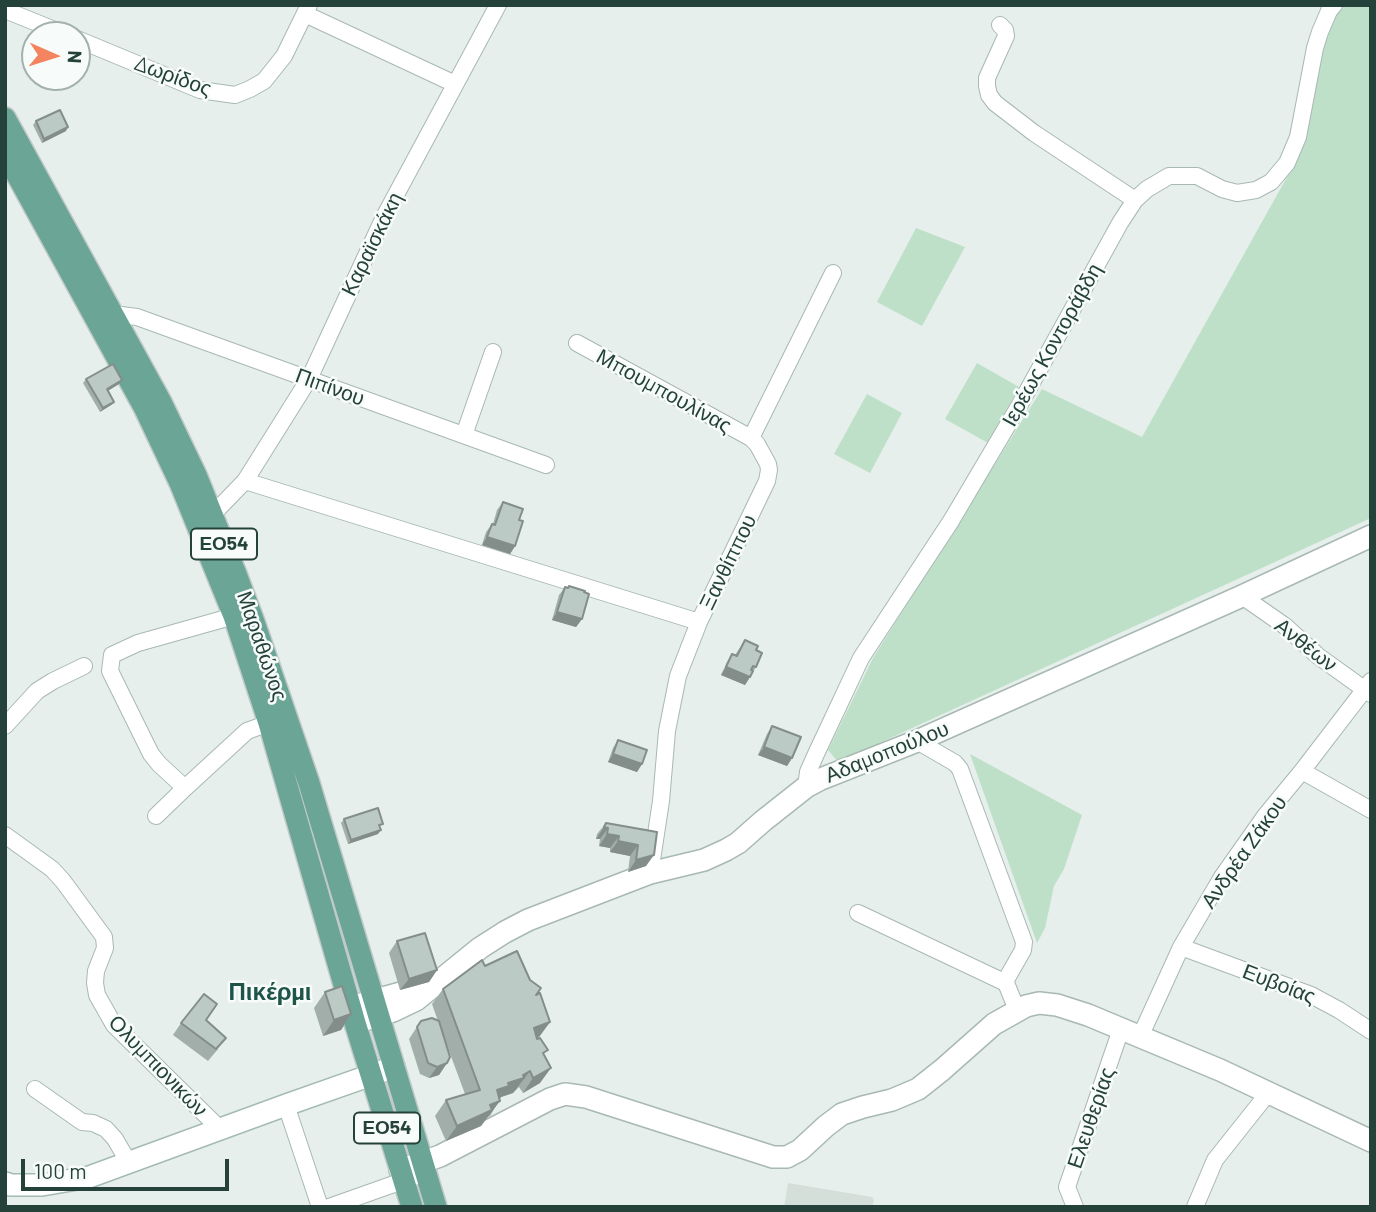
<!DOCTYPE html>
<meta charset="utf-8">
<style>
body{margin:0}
#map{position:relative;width:1376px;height:1212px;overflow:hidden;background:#e6efeb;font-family:Barlow,sans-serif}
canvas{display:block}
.frame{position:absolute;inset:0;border:7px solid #24423a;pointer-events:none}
.north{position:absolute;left:21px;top:21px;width:70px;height:70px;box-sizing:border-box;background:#f7fbf9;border:2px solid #a3b1ad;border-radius:50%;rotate:93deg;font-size:19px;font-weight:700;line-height:28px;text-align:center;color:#24423a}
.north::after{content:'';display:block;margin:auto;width:24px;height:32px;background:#f4845f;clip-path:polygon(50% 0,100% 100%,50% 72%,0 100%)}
.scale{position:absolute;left:21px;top:1159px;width:208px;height:32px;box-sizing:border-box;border:4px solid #24423a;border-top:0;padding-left:9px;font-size:21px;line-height:24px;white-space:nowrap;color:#24423a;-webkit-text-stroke:5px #f7fbf9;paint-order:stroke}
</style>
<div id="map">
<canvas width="1376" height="1212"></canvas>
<div class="frame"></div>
<div class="north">N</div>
<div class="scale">100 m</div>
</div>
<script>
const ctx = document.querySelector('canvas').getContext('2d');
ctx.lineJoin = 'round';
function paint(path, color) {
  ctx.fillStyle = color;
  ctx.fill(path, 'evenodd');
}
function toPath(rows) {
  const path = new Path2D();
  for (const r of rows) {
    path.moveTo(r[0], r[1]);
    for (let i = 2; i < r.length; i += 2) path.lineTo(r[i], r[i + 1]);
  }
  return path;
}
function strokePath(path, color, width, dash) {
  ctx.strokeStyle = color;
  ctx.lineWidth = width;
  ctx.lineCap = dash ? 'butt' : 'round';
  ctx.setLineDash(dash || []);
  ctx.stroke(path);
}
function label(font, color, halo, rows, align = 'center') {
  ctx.font = font + ' Barlow,sans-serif';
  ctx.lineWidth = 5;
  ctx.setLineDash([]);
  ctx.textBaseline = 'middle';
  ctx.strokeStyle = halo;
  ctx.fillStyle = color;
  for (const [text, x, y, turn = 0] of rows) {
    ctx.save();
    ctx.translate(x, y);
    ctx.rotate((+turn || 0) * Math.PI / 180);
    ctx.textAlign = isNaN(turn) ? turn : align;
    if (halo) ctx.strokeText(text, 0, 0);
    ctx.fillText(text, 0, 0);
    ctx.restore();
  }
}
const built = toPath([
 [788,1183,872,1197,874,1200,872,1207,784,1207]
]);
const green = toPath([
 [1341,5,1371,5,1371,518,838,762,828,750,873,658,1042,389,1142,437,1292,168,1324,41,1332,18],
 [916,228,965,247,922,326,877,302],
 [977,363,1019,387,988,443,945,419],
 [867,394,902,413,870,473,834,454],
 [970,754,1082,815,1064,869,1054,886,1045,928,1037,943]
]);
const minor = toPath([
 [5,10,67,35],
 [305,14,455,84],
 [1000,25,1005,30,1006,36,987,78,987,86,989,95,995,103,1034,133,1135,200],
 [77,39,200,90,235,95,250,89,264,81,284,56,309,5],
 [113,314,137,317,546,465],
 [577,343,751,438,757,444,768,464,769,470,767,481,699,622,678,676,667,731,661,801,650,873],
 [464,435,493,352],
 [751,438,833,273],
 [245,481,699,622],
 [212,515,245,481,309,379,384,217,498,5],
 [1242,596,1285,626,1318,656,1371,694],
 [234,616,138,643,112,655,110,671,151,754,159,764,185,788,247,731,269,723],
 [5,726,37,691,53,681,84,666],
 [917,741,955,763,960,769,1024,942,1023,950,1007,978,1006,983,1017,1010],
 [1302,771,1371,810],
 [806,787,808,772,816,754,861,658,951,521,1019,406,1120,223,1135,200,1147,189,1169,176,1197,176,1222,189,1237,193,1256,190,1271,182,1287,163,1298,137,1315,48,1320,32,1329,11,1334,5],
 [156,816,185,788],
 [5,835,52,869,63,881,104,937,105,948,96,971,95,983,97,995,114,1025,220,1129],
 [858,913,1006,983],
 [1181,947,1311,995,1339,1010,1371,1031],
 [1140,1037,1181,947,1222,877,1265,816,1302,771,1371,681],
 [35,1089,82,1122,93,1123,106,1129,115,1139,129,1163],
 [286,1105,320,1207],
 [329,1207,425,1173],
 [1075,1207,1067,1187,1121,1029],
 [1195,1207,1215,1160,1269,1092]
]);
const tertiary = toPath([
 [350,1007,404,992,422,994],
 [355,1023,393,1011,416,1000,480,948,505,932,528,920,650,873,704,860,726,850,738,843,763,821,806,787,821,779,917,741,1242,596,1371,536],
 [400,1170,440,1156,550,1099,565,1094,586,1097,773,1157,787,1157,800,1150,826,1126,842,1114,863,1107,892,1100,918,1089,942,1070,994,1024,1026,1006,1039,1003,1057,1005,1088,1015,1220,1070,1371,1141]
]);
const secondary = toPath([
 [5,1183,11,1185,42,1185,89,1177,286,1105,394,1067]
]);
const primary = toPath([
 [5,118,161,402,196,475,236,574,254,622,309,783,436,1207],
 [5,153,145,409,180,483,234,616,269,723,355,1023,412,1207]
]);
const wall = toPath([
 [36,121,66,131,42,143,33,125],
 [86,379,119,384,108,391,114,402,111,405,100,412,83,383],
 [503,502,519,520,515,546,510,554,482,545,486,532,492,524,493,524,497,510],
 [565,587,582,619,576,627,552,620,559,595],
 [745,640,756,650,756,667,745,685,721,675,727,662,732,654,735,655],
 [772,726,792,758,787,766,758,755,767,734],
 [618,740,642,764,637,772,608,762,613,748],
 [344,819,380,827,378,834,348,844,341,823],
 [606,823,657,832,646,866,628,872,630,856,610,852,610,848,599,846,600,839,596,839,597,834],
 [397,941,437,970,429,982,400,990,389,953],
 [485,966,536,995,550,1022,539,1037,537,1038,544,1055,540,1083,523,1093,519,1087,513,1093,501,1097,490,1116,487,1117,481,1126,446,1141,435,1116,446,1100,465,1094,442,1032,447,1063,439,1075,429,1078,420,1074,409,1039,421,1021,438,1021,432,1004,443,989],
 [325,992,351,1014,341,1030,323,1036,314,1008],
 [206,1020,218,1049,208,1061,173,1035,181,1023]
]);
const shadedWall = toPath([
 [68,127,66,131,42,143,44,139],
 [122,380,119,384,104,393,107,389],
 [114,402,111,405,100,412,103,408],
 [487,537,515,546,510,554,482,545],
 [557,612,582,619,576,627,552,620],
 [726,667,750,677,745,685,721,675],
 [764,747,792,758,787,766,758,755],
 [613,754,642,764,637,772,608,762],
 [604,827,608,828,600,839,596,839],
 [381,830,378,834,348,844,351,840],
 [607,834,619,836,610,848,599,846],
 [618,841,638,845,630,856,610,852],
 [654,855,646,866,628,872,636,860],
 [437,970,429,982,400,990,409,979],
 [351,1014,341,1030,323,1036,334,1020],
 [550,1022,539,1037,523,1044,534,1028],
 [447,1063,439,1075,429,1078,437,1067],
 [551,1068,540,1083,523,1093,533,1078],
 [530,1071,513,1093,501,1097,498,1101,497,1090],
 [500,1101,481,1126,446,1141,457,1126,490,1105]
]);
const building = toPath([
 [60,110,68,127,44,139,36,121,60,110],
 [113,364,122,380,107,389,114,402,103,408,86,379,113,364],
 [503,502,523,509,519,520,523,521,515,546,487,537,492,524,495,525,503,502],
 [569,586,585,591,584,592,589,594,582,619,557,612,565,587,568,588,569,586],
 [745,640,758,646,756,650,762,653,756,667,753,666,751,670,753,671,750,677,726,667,732,654,737,656,745,640],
 [772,726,801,737,792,758,764,747,772,726],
 [618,740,647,750,642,764,613,754,618,740],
 [378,808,383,824,379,825,381,830,351,840,344,819,378,808],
 [606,823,657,832,654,855,636,860,638,845,618,841,619,836,607,834,608,828,604,827,606,823],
 [425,933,437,970,409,979,397,941,425,933],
 [517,951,530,980,541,988,536,995,540,993,550,1022,534,1028,537,1039,540,1038,548,1050,543,1053,551,1068,533,1078,530,1071,523,1075,524,1078,508,1083,509,1086,497,1090,500,1101,490,1105,492,1110,457,1126,446,1100,480,1090,443,989,482,960,485,966,517,951],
 [342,986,351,1014,334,1020,325,992,342,986],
 [204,994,217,1004,206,1020,226,1038,216,1049,181,1023,204,994],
 [432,1018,439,1021,450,1057,447,1063,437,1067,428,1063,417,1027,421,1021,432,1018]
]);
const shields = [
 [224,544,66],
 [387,1128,66]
];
const shieldNames = [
 ["ΕΟ54",224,544],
 ["ΕΟ54",387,1128]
];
const streetNames = [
 ["Δωρίδος",173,76,20],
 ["Καραϊσκάκη",372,244,-64],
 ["Ιερέως Κοντοράβδη",1052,345,-61],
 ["Πιπίνου",330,387,20],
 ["Μπουμπουλίνας",664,391,29],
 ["Ξανθίππου",728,562,-64],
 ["Ανθέων",1306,645,38],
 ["Μαραθώνος",262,646,71],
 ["Αδαμοπούλου",887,752,-22],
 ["Ανδρέα Ζάκου",1244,852,-55],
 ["Ευβοίας",1279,984,21],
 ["Ολυμπιονικών",158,1066,46],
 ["Ελευθερίας",1091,1118,-71]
];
const quarterNames = [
 ["Πικέρμι",270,992]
];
paint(built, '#d4dfda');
paint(green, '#bfe0c8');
strokePath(minor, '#a8b8b2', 18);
strokePath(tertiary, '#a8b8b2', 24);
strokePath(secondary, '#a4bbb3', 24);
strokePath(primary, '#c2cac8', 24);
strokePath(minor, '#fff', 16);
strokePath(tertiary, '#fff', 21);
strokePath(secondary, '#fff', 21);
strokePath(primary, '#6aa596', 21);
paint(wall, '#a1aea9');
paint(shadedWall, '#838d89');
paint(building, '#bbcac4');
strokePath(building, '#838d89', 2);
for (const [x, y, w] of shields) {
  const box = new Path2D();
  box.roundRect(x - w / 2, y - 15.5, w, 31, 5);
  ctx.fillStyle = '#f7fbf9';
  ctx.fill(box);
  strokePath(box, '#24423a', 2);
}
label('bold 19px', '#24423a', null, shieldNames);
label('21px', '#24423a', '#f7fbf9', streetNames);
label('bold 24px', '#1f5548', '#f7fbf9', quarterNames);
</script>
